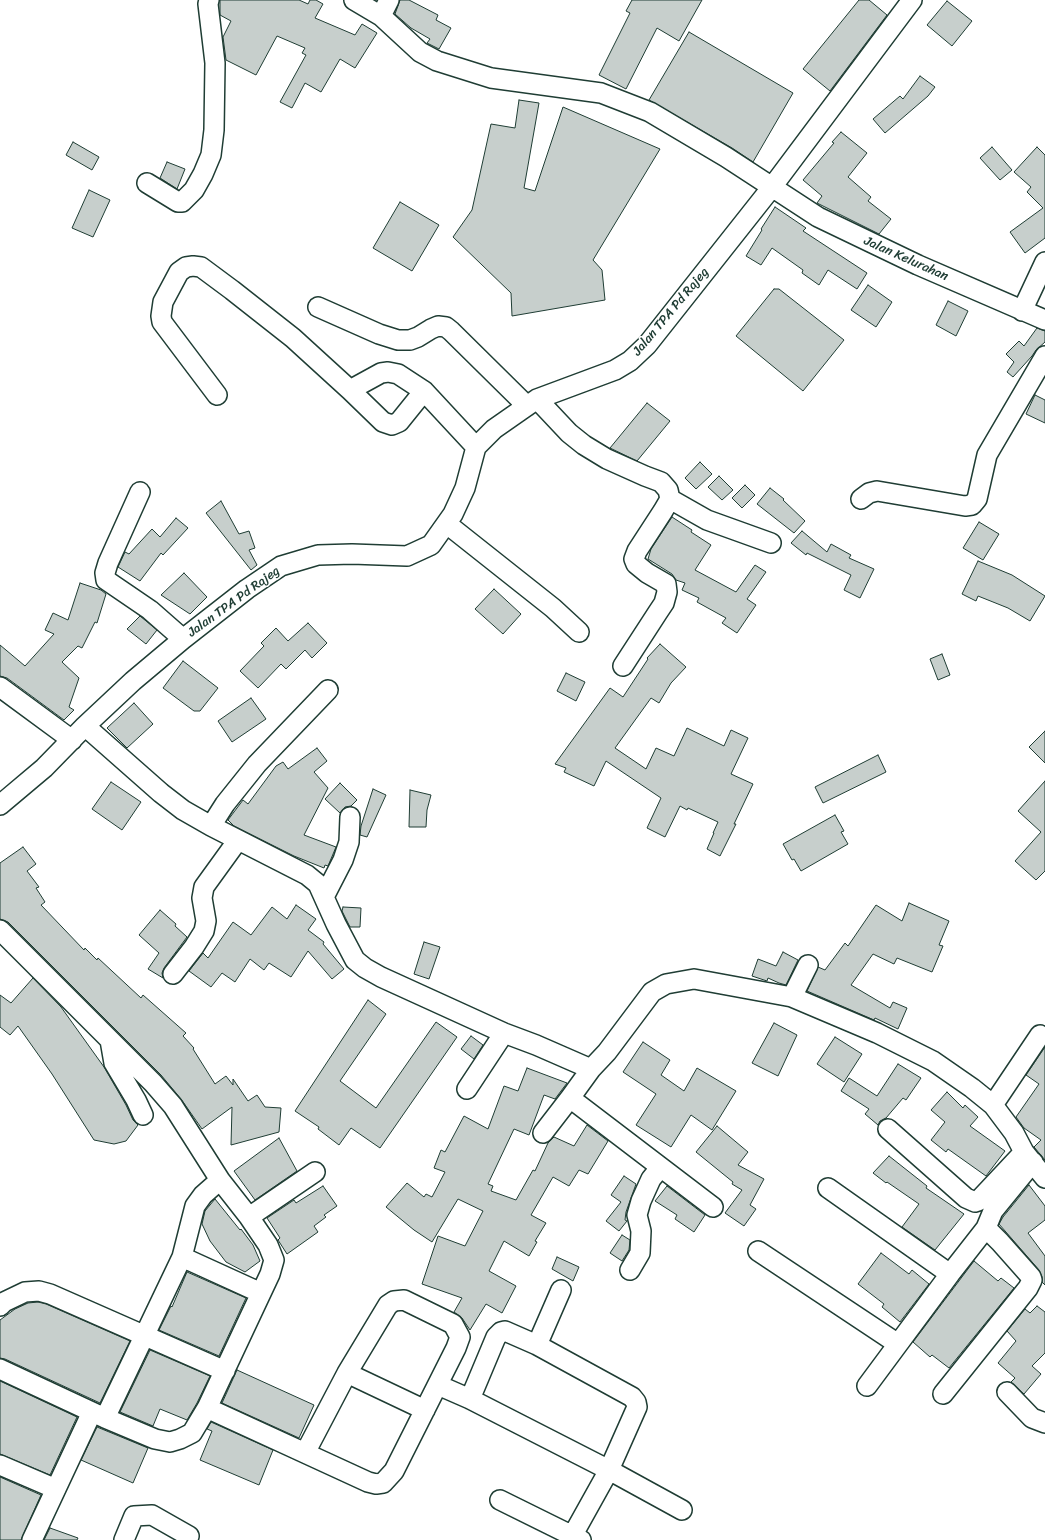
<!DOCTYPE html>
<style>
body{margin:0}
canvas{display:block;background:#fff}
</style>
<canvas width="1045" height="1540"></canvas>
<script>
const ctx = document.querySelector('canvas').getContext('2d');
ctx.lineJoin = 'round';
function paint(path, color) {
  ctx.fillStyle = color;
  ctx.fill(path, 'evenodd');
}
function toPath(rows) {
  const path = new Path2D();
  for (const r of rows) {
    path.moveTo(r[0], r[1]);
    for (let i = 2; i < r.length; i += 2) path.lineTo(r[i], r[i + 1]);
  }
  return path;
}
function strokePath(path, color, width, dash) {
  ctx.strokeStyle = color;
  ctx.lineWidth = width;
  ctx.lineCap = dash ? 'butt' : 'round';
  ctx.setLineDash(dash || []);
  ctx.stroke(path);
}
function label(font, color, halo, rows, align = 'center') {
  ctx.font = font + ' Sriracha,sans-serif';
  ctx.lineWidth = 3;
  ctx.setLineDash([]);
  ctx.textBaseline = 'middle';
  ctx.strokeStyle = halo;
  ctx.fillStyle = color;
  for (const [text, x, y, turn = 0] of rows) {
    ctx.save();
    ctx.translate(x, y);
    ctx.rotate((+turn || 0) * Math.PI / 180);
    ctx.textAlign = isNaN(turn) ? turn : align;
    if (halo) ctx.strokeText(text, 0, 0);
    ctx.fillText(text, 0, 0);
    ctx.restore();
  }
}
const building = toPath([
 [220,0,299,0,308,4,310,0,316,0,323,4,315,18,355,35,362,24,377,33,355,68,340,59,321,92,305,83,292,108,280,102,306,55,302,53,305,48,277,36,256,75,226,60,223,37,231,21,220,15,220,0],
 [400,0,409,0,438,15,436,20,451,28,439,49,427,43,430,39,411,28,395,14,400,0],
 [632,0,702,0,679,41,657,28,626,89,599,75,630,13,626,11,632,0],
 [859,0,869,0,887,15,830,91,803,69,859,0],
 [947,1,972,21,952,46,927,25,947,1],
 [689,32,793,93,753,162,732,148,649,100,689,32],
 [920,76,935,87,928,96,885,133,873,119,900,96,903,99,920,76],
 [519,100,539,103,524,188,535,191,563,107,660,149,593,260,602,270,605,300,512,316,511,293,453,237,472,210,491,124,515,128,519,100],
 [841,132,867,153,848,177,871,197,868,201,891,219,879,234,817,203,822,196,803,180,834,143,832,142,841,132],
 [73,142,99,157,92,170,66,155,73,142],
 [992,147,1012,170,1000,180,980,158,992,147],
 [1037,147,1045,155,1045,238,1025,253,1010,232,1043,208,1027,192,1031,187,1014,172,1037,147],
 [167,162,185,169,177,189,160,178,167,162],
 [89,190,110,200,93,237,72,228,89,190],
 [400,202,439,225,412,271,373,248,400,202],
 [775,207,806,228,803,231,867,273,857,289,828,270,819,285,802,273,803,270,772,248,761,265,746,256,762,230,761,229,775,207],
 [868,285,892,302,876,327,851,310,868,285],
 [774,289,779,289,844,340,803,391,736,336,774,289],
 [948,301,968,311,956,336,936,325,948,301],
 [1037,328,1045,331,1045,342,1036,350,1032,356,1013,377,1007,372,1014,362,1006,354,1019,341,1024,346,1037,328],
 [1035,395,1045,400,1045,423,1026,414,1035,395],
 [647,403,670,421,637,461,610,448,647,403],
 [700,462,712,474,696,489,685,478,700,462],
 [719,476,733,490,722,500,708,487,719,476],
 [745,485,755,495,742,508,732,498,745,485],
 [770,488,784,499,783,500,805,521,794,533,757,504,770,488],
 [221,501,239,534,249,531,255,548,249,550,257,565,251,570,206,513,221,501],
 [672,517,692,530,691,532,711,545,695,570,736,592,755,565,766,572,747,599,756,605,737,633,722,623,726,618,697,602,699,598,682,590,685,583,676,580,672,574,648,559,651,549,672,517],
 [176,518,188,528,163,555,161,553,140,581,118,567,125,552,129,554,152,529,160,537,176,518],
 [979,522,999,534,983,560,963,548,979,522],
 [802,531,827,552,831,544,851,555,849,558,874,569,860,598,844,590,851,575,807,553,806,555,791,543,802,531],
 [978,561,1012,575,1045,596,1030,621,1008,608,978,596,976,601,962,594,978,561],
 [184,573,207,597,190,614,161,595,184,573],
 [80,583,101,590,106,594,97,623,95,622,82,648,78,646,62,662,79,678,69,707,74,710,64,720,7,678,0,676,0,645,25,666,54,634,45,630,53,613,68,620,80,583],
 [494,589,521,614,503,634,475,609,494,589],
 [140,616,157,630,146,644,127,629,140,616],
 [308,623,327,643,312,658,305,650,286,669,281,664,258,688,240,671,264,646,261,643,276,628,288,641,308,623],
 [660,644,686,667,671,683,659,703,651,698,615,748,646,769,656,748,674,756,687,728,724,746,731,730,748,738,731,774,753,784,734,824,736,824,720,856,707,849,714,833,713,833,718,822,688,808,687,810,680,806,665,837,647,828,661,798,606,761,594,786,564,772,566,768,555,764,610,688,623,697,648,659,647,658,660,644],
 [942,654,950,675,938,680,930,659,942,654],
 [183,661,218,688,200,711,194,711,163,688,183,661],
 [566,673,585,682,576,701,557,691,566,673],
 [251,698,266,719,232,742,218,721,251,698],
 [134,703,153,724,127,748,107,728,134,703],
 [1045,731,1045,763,1029,747,1045,731],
 [317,748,327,761,314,772,328,788,304,835,336,847,328,866,325,865,324,868,294,856,234,826,228,820,243,800,248,804,276,766,283,762,288,769,317,748],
 [878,755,886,772,823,803,815,787,878,755],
 [1045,781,1045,871,1036,880,1015,861,1041,832,1018,811,1045,781],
 [111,782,141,802,122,830,92,809,111,782],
 [340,783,357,800,351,806,345,807,340,813,325,799,340,783],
 [373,789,386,795,367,837,360,835,361,826,373,789],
 [410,790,431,795,427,810,426,827,409,827,410,790],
 [835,815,844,831,841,832,848,844,801,871,794,859,792,860,783,844,835,815],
 [23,847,36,864,27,871,39,887,36,888,45,902,41,905,84,950,85,948,97,960,98,958,141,998,143,995,186,1033,183,1036,194,1048,193,1049,215,1084,226,1076,233,1085,233,1079,248,1101,257,1095,265,1107,281,1108,279,1132,231,1145,232,1107,202,1129,181,1099,161,1075,8,922,0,919,0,863,23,847],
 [909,903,949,921,939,945,943,946,932,972,897,958,894,964,873,954,851,985,890,1008,893,1002,907,1008,898,1029,875,1018,874,1020,807,991,818,967,825,970,845,943,848,946,876,905,902,921,909,903],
 [296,905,316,919,308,930,324,942,323,944,344,969,332,979,308,951,291,977,269,963,264,970,250,959,235,982,222,973,211,987,189,971,203,953,208,958,233,922,251,935,272,907,287,919,296,905],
 [343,907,361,908,360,927,350,927,342,911,343,907],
 [160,910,176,924,175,926,187,937,164,968,162,973,163,978,148,969,159,953,139,935,160,910],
 [424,942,440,947,429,979,414,974,424,942],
 [783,952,798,960,786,985,779,983,768,978,767,981,752,976,758,959,776,966,783,952],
 [33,978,61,1007,104,1067,126,1105,133,1120,138,1125,126,1141,114,1144,94,1140,52,1074,18,1026,10,1035,0,1027,0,995,11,1003,33,978],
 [368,1000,386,1014,340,1081,376,1108,436,1022,457,1037,380,1148,351,1128,339,1145,318,1129,319,1127,295,1111,368,1000],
 [774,1023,797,1035,778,1076,752,1063,774,1023],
 [471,1036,483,1045,474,1059,461,1049,471,1036],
 [835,1037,862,1054,844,1082,817,1064,835,1037],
 [643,1042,670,1060,661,1075,684,1091,697,1068,736,1091,712,1130,691,1115,671,1147,636,1125,656,1094,623,1072,643,1042],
 [1045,1047,1045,1160,1034,1147,1041,1140,1024,1128,1016,1117,1039,1084,1026,1075,1045,1047],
 [898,1064,921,1078,906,1100,903,1098,886,1118,880,1121,878,1125,865,1114,869,1109,841,1091,849,1078,877,1096,898,1064],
 [527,1068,567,1083,555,1099,544,1095,529,1135,514,1129,488,1184,493,1186,491,1191,516,1200,533,1170,535,1171,548,1143,554,1137,574,1146,587,1125,608,1141,588,1174,579,1170,569,1186,553,1177,531,1215,546,1223,535,1241,537,1242,529,1256,504,1241,489,1271,516,1286,502,1313,486,1304,470,1330,462,1318,454,1312,462,1298,422,1284,438,1236,465,1246,483,1211,458,1199,432,1242,414,1230,386,1207,407,1183,424,1197,426,1194,432,1197,445,1172,434,1168,441,1150,445,1152,464,1116,488,1129,504,1086,518,1091,527,1068],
 [947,1092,963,1108,965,1105,978,1117,970,1126,1005,1151,986,1176,948,1149,946,1152,931,1140,945,1122,931,1110,947,1092],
 [717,1126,748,1152,738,1165,764,1179,750,1205,756,1209,744,1226,725,1213,742,1190,732,1184,733,1182,696,1152,717,1126],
 [279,1138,297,1171,255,1200,234,1171,279,1138],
 [889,1156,927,1186,926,1188,964,1214,935,1250,902,1227,919,1204,887,1182,886,1183,873,1173,889,1156],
 [624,1176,636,1184,626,1212,625,1220,627,1221,619,1231,606,1221,621,1202,611,1195,624,1176],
 [1029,1185,1045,1206,1045,1220,1028,1233,1045,1256,1045,1285,1042,1282,1042,1277,1039,1270,999,1224,1003,1217,1029,1185],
 [323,1186,337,1206,324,1215,326,1217,314,1226,318,1232,287,1254,278,1240,280,1238,267,1218,294,1200,296,1203,323,1186],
 [667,1186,705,1215,694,1232,675,1219,677,1215,655,1201,667,1186],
 [215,1199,240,1230,241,1229,253,1245,260,1261,245,1272,226,1262,210,1241,202,1224,205,1211,215,1199],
 [622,1235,630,1240,629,1250,622,1261,610,1253,622,1235],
 [881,1253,909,1274,912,1270,929,1284,900,1322,882,1307,884,1304,858,1284,881,1253],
 [557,1257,579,1267,573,1281,552,1269,557,1257],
 [974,1261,998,1281,1001,1278,1014,1288,949,1368,932,1355,930,1357,913,1342,974,1261],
 [187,1272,246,1298,219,1356,159,1330,171,1306,172,1307,187,1272],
 [38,1302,46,1304,130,1341,100,1403,5,1359,0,1358,0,1320,15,1309,28,1303,38,1302],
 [1037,1306,1045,1312,1045,1353,1032,1366,1041,1374,1024,1394,1011,1382,1015,1378,998,1363,1016,1341,1007,1331,1025,1309,1030,1313,1037,1306],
 [150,1350,210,1376,197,1403,187,1420,160,1409,153,1426,120,1412,150,1350],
 [237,1370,314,1405,299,1438,222,1403,237,1370],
 [0,1381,77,1417,50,1475,0,1454,0,1381],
 [211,1422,273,1450,259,1485,200,1460,212,1431,207,1429,211,1422],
 [97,1427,148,1448,133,1483,81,1460,97,1427],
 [0,1477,41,1495,21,1540,0,1540,0,1477],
 [50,1528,78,1538,77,1540,44,1540,50,1528]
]);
const street = toPath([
 [354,0,381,16,420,52,437,61,491,78,601,93,650,112,726,157,818,217,918,265,1045,320],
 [381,16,389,0],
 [147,183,178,202,182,202,194,190,203,174,211,155,214,130,215,63,208,4,209,0],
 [318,307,379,334,398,340,410,340,418,337,431,329,438,326,446,327,451,331,527,406],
 [1022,311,1045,262],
 [350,390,381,373,388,372,398,374,424,391],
 [217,395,162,322,161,316,163,302,179,272,186,267,193,266,201,267,232,290,293,338,350,390,383,422,392,425,399,422,424,391,476,447],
 [537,399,569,433,584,445,607,459,645,476,661,482,668,490,670,499,663,511,637,551,634,559,636,564,647,573,666,584,667,592,664,603,658,612,623,666],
 [140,492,108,563,105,573,106,580,150,610,183,639],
 [670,499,707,520,771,543],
 [861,499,869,493,877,491,965,506,972,505,977,499,987,455,1045,356],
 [447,524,553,608,579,632],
 [0,687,72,740],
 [85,726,161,793,183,810,211,826,307,875,318,884,336,924,355,960,365,968,381,977,504,1033,536,1045,591,1069,607,1052,652,992,666,984,694,979,792,997,877,1033,933,1061,972,1088,993,1105,1014,1133,1024,1152,1045,1178],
 [0,805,44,768,85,726,133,681,183,639,247,589,281,566,318,555,352,554,407,556,431,545,453,514,465,488,476,447,494,429,537,399,615,370,630,361,647,345,772,187,912,0],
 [211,826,225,804,257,764,328,690],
 [324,897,343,860,349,842,350,817],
 [0,930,153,1083,173,1106,220,1180,203,1195,195,1206,182,1257,105,1418,0,1369],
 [173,974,194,947,204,931,206,921,202,898,204,887,238,840],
 [792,997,808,965],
 [110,1040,114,1063,136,1100,143,1115],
 [591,1069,570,1098,713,1207],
 [467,1089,504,1033],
 [993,1105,1040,1035],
 [888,1129,966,1198,975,1202,978,1201,1024,1152],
 [543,1133,570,1098],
 [828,1188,950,1274,986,1228,1000,1242,1031,1277,1032,1280,1028,1288,943,1394],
 [249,1217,315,1172],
 [986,1228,993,1211,1033,1162],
 [758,1251,898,1344],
 [182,1257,261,1293],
 [630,1270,640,1253,641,1231,637,1215,641,1201,651,1179,660,1168],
 [0,1306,4,1302,25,1292,39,1291,50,1294,225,1371],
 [537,1345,632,1397,636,1402,637,1407,609,1470,570,1540],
 [347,1373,425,1410],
 [438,1385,470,1399,609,1470,682,1510],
 [867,1386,950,1274],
 [1007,1392,1032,1418,1045,1423],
 [470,1399,496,1337,501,1332,505,1331,537,1345,561,1290],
 [207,1408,368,1482,376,1484,383,1483,394,1471,456,1348,460,1337,453,1324,404,1300,394,1301,388,1305,347,1373,305,1453],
 [105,1418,155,1439,170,1442,180,1439,192,1433,207,1408,270,1274,274,1260,268,1245,249,1217,220,1180],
 [0,1465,56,1489],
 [500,1500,581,1540],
 [32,1540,92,1412],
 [124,1540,134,1516,152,1515,189,1536]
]);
const streetNames = [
 ["Jalan Kelurahan",906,259,24],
 ["Jalan TPA Pd Rajeg",671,312,-50],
 ["Jalan TPA Pd Rajeg",234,602,-36]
];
paint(building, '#c7cfcc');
strokePath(building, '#1f3d34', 1);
strokePath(street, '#1f3d34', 22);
strokePath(street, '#fff', 19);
label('13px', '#1f3d34', '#fff', streetNames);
</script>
